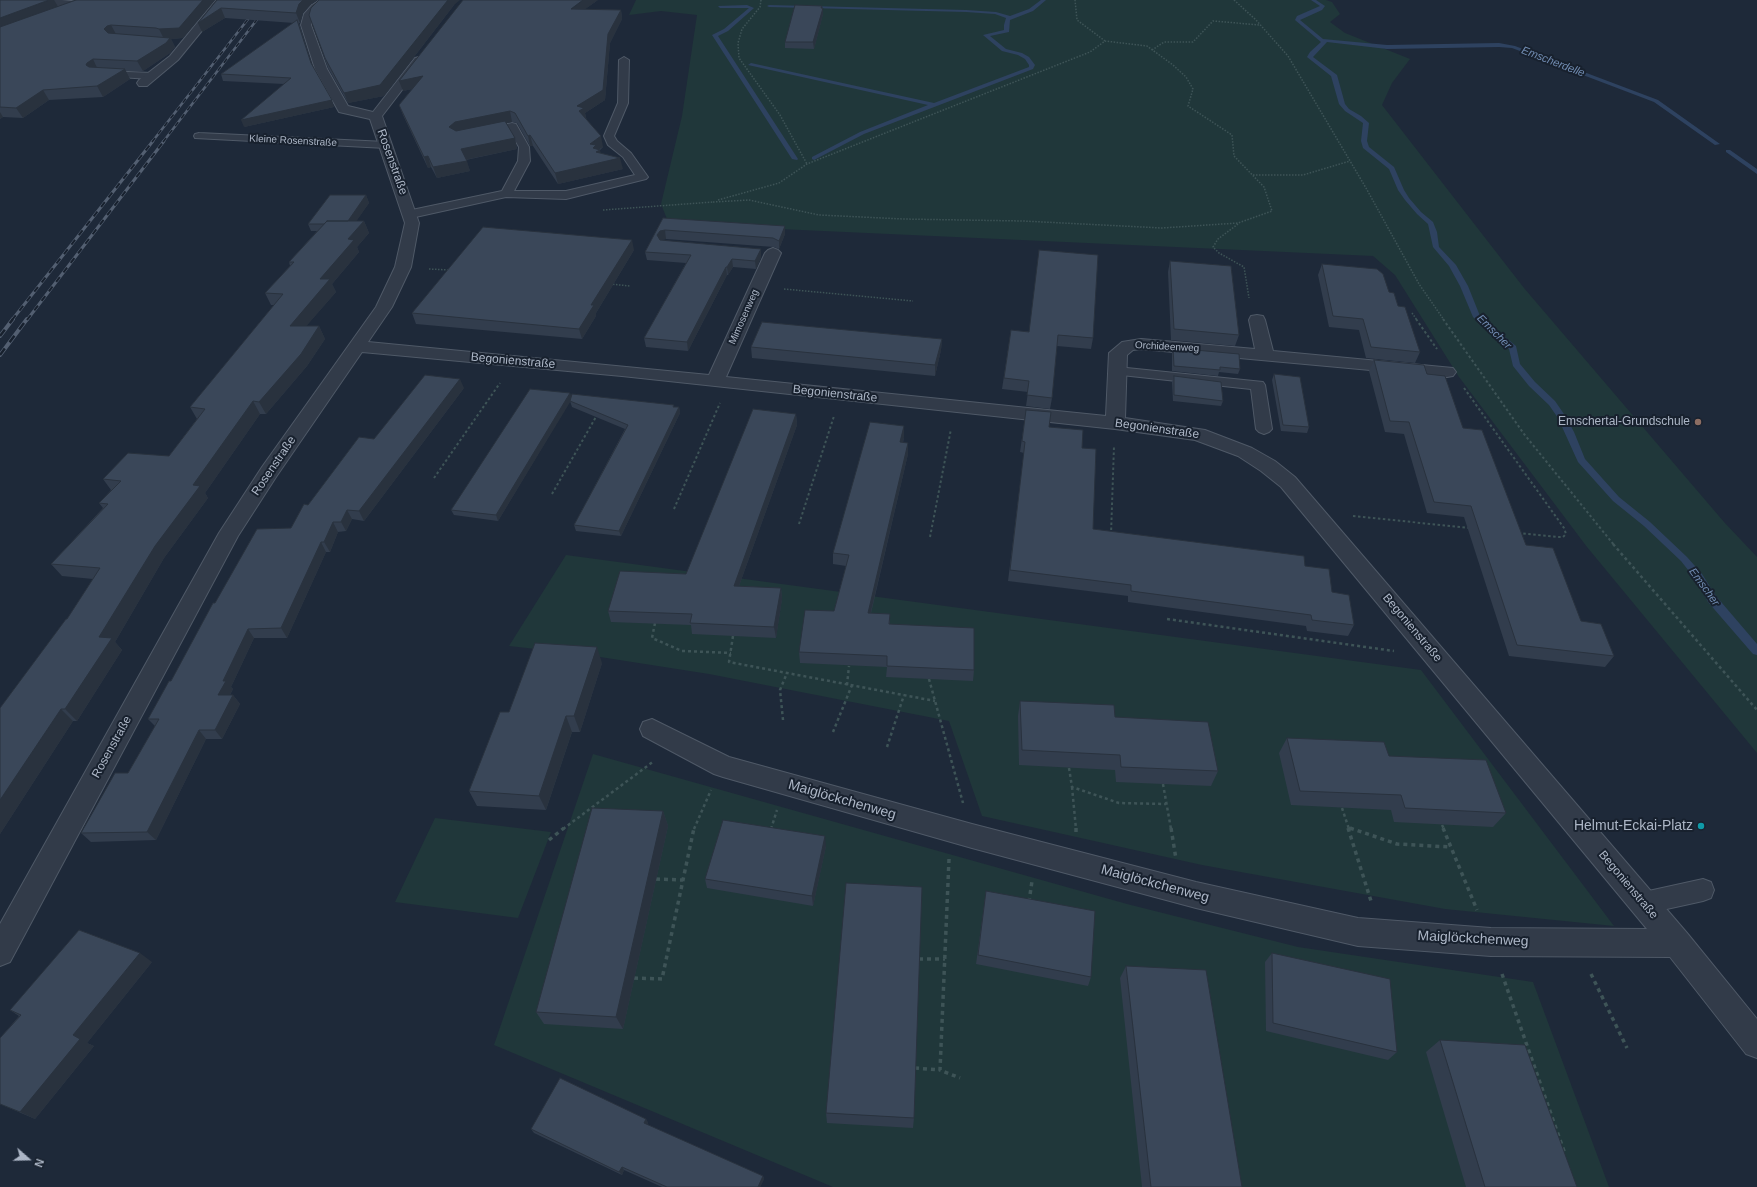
<!DOCTYPE html>
<meta charset="utf-8">
<style>
body{margin:0}
#map{position:relative;width:1757px;height:1187px;overflow:hidden;background:#1e2939;font-family:Arial,sans-serif}
canvas{display:block}
.north{position:absolute;left:8px;top:1139px;width:40px;height:40px;-webkit-text-stroke:3px #18212e;paint-order:stroke;rotate:110deg;font-size:11px;font-weight:700;line-height:16px;text-align:center;color:#acb6c6}
.north::after{content:'';display:block;margin:auto;width:14px;height:18px;background:#acb6c6;clip-path:polygon(50% 0,100% 100%,50% 72%,0 100%)}
</style>
<div id="map">
<canvas width="1757" height="1187"></canvas>
<div class="north">N</div>
</div>
<script>
const ctx = document.querySelector('canvas').getContext('2d');
ctx.lineJoin = 'round';
function paint(path, color) {
  ctx.fillStyle = color;
  ctx.fill(path, 'evenodd');
}
function toPath(rows) {
  const path = new Path2D();
  for (const r of rows) {
    path.moveTo(r[0], r[1]);
    for (let i = 2; i < r.length; i += 2) path.lineTo(r[i], r[i + 1]);
  }
  return path;
}
function strokePath(path, color, width, dash) {
  ctx.strokeStyle = color;
  ctx.lineWidth = width;
  ctx.lineCap = dash ? 'butt' : 'round';
  ctx.setLineDash(dash || []);
  ctx.stroke(path);
}
function label(font, color, halo, rows, align = 'center') {
  ctx.font = font + ' Arial,sans-serif';
  ctx.lineWidth = 4;
  ctx.setLineDash([]);
  ctx.textBaseline = 'middle';
  ctx.strokeStyle = halo;
  ctx.fillStyle = color;
  for (const [text, x, y, turn = 0] of rows) {
    ctx.save();
    ctx.translate(x, y);
    ctx.rotate((+turn || 0) * Math.PI / 180);
    ctx.textAlign = isNaN(turn) ? turn : align;
    if (halo) ctx.strokeText(text, 0, 0);
    ctx.fillText(text, 0, 0);
    ctx.restore();
  }
}
const green = toPath([
 [636,0,1326,0,1332,2,1340,14,1330,22,1345,33,1410,59,1392,83,1382,105,1524,288,1724,522,1757,557,1757,753,1587,547,1459,377,1395,275,1373,256,669,224,661,204,682,116,697,15,661,11,629,15],
 [566,555,1421,670,1614,926,1445,909,1202,865,982,816,949,721,709,674,581,654,509,646],
 [593,754,1127,904,1298,947,1533,982,1609,1187,833,1187,494,1045],
 [435,818,551,832,518,918,395,902]
]);
const stream = toPath([
 [1041,0,1046,0,1033,11,1010,20,1009,32,990,36,1006,49,1022,53,1029,57,1035,65,1033,69,864,134,814,160,812,159,812,157,860,132,928,105,748,65,751,63,934,103,1029,67,1029,65,1025,59,1018,55,1002,51,983,35,1004,30,1004,25,1006,18,995,14,966,12,769,7,767,6,769,5,966,10,996,12,1010,16,1029,9,1041,0],
 [1311,0,1316,0,1325,6,1322,10,1300,20,1323,39,1387,45,1499,43,1515,46,1658,100,1720,144,1715,145,1654,102,1512,48,1499,47,1387,49,1327,42,1313,57,1337,75,1345,104,1349,109,1361,116,1369,123,1367,141,1369,147,1394,167,1404,190,1409,198,1421,212,1433,222,1437,232,1439,247,1456,265,1468,286,1480,316,1516,346,1520,364,1535,382,1555,401,1566,417,1574,432,1585,459,1619,497,1650,522,1687,557,1702,574,1716,596,1757,644,1757,655,1753,654,1708,602,1696,580,1681,561,1644,526,1613,501,1578,462,1558,418,1549,405,1529,386,1513,366,1509,349,1473,317,1460,286,1449,266,1433,247,1428,224,1417,214,1405,200,1398,190,1389,169,1363,148,1361,141,1363,123,1345,111,1339,104,1331,76,1307,57,1310,52,1321,42,1295,20,1297,16,1320,6,1311,0],
 [747,5,754,8,728,31,718,36,798,159,797,160,792,159,712,35,724,29,749,8,720,8,718,6,747,5],
 [1726,150,1730,150,1757,169,1757,174,1726,152,1726,150]
]);
const pathFar3 = toPath([
 [761,0,760,7,742,29,738,43,739,58,780,115,807,164],
 [1234,0,1256,20,1288,56,1366,188,1419,284,1444,320],
 [1152,50,1164,42,1193,42,1213,21,1260,25],
 [1253,175,1303,175,1350,161],
 [718,200,779,183,807,164,1090,52,1105,41,1077,20,1075,0],
 [713,202,749,200,819,215,903,219,1023,221,1162,228,1238,223,1272,211,1264,187,1234,156,1232,135,1188,106,1193,89,1186,77,1173,65,1147,46,1105,41],
 [603,210,713,202],
 [1238,224,1218,239,1213,247,1219,253,1244,267,1249,298],
 [429,269,450,270],
 [610,284,630,286],
 [784,289,913,301],
 [1412,313,1417,320]
]);
const pathFar2 = toPath([
 [1416,319,1437,349],
 [1443,319,1524,434,1614,545],
 [1464,388,1564,528,1566,534,1563,537,1557,537,1518,533],
 [434,478,500,383],
 [552,494,597,415],
 [674,509,720,403],
 [1353,516,1470,528],
 [799,524,834,416],
 [1111,535,1114,446],
 [930,537,951,429]
]);
const pathFar1 = toPath([
 [1613,544,1757,710],
 [1167,619,1394,651],
 [655,623,652,638,682,651,731,653],
 [733,636,729,662,935,701],
 [929,679,963,803],
 [847,685,849,666],
 [783,720,780,690,787,673],
 [833,732,852,685],
 [887,747,904,695],
 [1069,768,1072,787,1119,803,1166,804],
 [1163,784,1171,829],
 [1072,787,1076,829],
 [1342,808,1349,829],
 [1442,825,1444,829],
 [1349,828,1353,829],
 [563,829,654,761],
 [694,829,711,790],
 [771,829,777,810]
]);
const path = toPath([
 [1076,828,1076,832],
 [1171,828,1176,859],
 [1348,828,1371,901],
 [1350,828,1397,844,1450,847],
 [1443,828,1477,910],
 [771,831,772,828],
 [549,840,564,828],
 [949,859,940,1070,960,1078],
 [656,879,683,880],
 [1029,902,1032,881],
 [919,959,945,959],
 [1502,974,1565,1154],
 [1591,974,1627,1048],
 [634,978,662,979,694,828],
 [915,1068,940,1070]
]);
const lane = toPath([
 [624,57,629,60,628,103,614,136,617,141,631,153,648,177,646,179,566,199,506,197,411,218,407,217,405,214,407,211,502,191,518,161,519,147,509,130,484,135,479,132,480,130,512,123,516,124,529,147,530,161,514,191,566,191,635,175,623,157,608,145,604,136,618,103,619,60,624,57],
 [104,71,152,73,157,76,152,79,101,76,99,74,104,71],
 [199,133,386,142,391,145,386,148,195,138,194,136,195,134,199,133],
 [1117,367,1263,382,1265,385,1272,429,1269,432,1264,434,1259,432,1256,429,1251,389,1112,374,1110,371,1112,368,1117,367],
 [1703,879,1711,882,1714,890,1711,898,1703,901,1644,914,1636,911,1633,903,1636,895,1644,892,1703,879]
]);
const street = toPath([
 [25,0,62,0,80,2,85,5,80,8,30,3,25,0],
 [216,0,227,0,178,60,147,86,139,86,137,83,139,80,170,56,216,0],
 [320,0,333,0,320,9,313,17,311,25,327,69,348,106,373,112,415,58,419,57,423,58,425,60,382,116,419,223,411,267,392,307,368,342,709,375,765,253,768,250,773,248,778,250,781,253,726,377,1106,416,1109,353,1122,342,1141,339,1255,349,1249,320,1251,316,1257,315,1263,316,1265,320,1273,351,1453,368,1456,372,1453,376,1447,377,1141,349,1133,350,1127,355,1125,418,1205,430,1252,448,1275,461,1295,477,1687,933,1757,1019,1757,1058,1746,1054,1670,957,1491,956,1358,946,1196,908,972,848,723,777,714,774,643,736,640,729,643,722,652,719,729,757,972,824,1196,882,1358,918,1491,928,1647,929,1281,487,1261,471,1238,456,1195,440,1115,429,622,376,362,352,276,477,238,536,10,962,0,966,0,924,219,533,262,467,376,307,395,267,405,223,370,119,339,112,315,69,301,25,304,14,312,5,320,0]
]);
const railFar2 = toPath([
 [152,142,263,0],
 [163,142,272,0]
]);
const railFar1 = toPath([
 [12,320,153,141],
 [27,320,164,141]
]);
const rail = toPath([
 [0,336,13,319],
 [0,355,27,319]
]);
const wall = toPath([
 [0,0,54,0,58,6,215,0,183,38,171,39,175,47,170,53,143,71,125,71,130,79,103,97,49,100,23,118,3,117,0,119],
 [217,0,317,0,311,4,303,13,300,23,299,23,312,65,334,107,244,127,284,84,223,81,221,74,294,23,225,18,202,32],
 [598,0,585,9,621,10,622,19,610,43,605,100,585,113,586,118,603,147,600,150,600,153,623,169,558,184,533,146,530,146,517,123,512,122,506,123,515,138,517,149,466,160,470,171,437,178,431,167,428,168,403,115,399,105,412,89,403,91],
 [454,5,384,96,348,103,328,68,309,15],
 [822,6,823,14,814,49,785,48,785,42],
 [366,195,369,203,356,221,364,221,369,233,357,247,359,252,332,284,336,292,306,326,319,326,325,339,307,366,266,414,260,414,205,493,208,498,164,558,115,642,122,650,77,721,73,721,0,834,0,708,67,619,93,579,62,576,51,564,103,508,99,503,111,490,103,479,169,456,197,419,190,407,274,305,271,305,265,293,290,266,289,262,317,231,311,231,308,224],
 [663,218,785,234,779,249,774,247,666,239,662,240,661,240,761,257,756,269,733,267,728,275,727,275,688,351,646,347,644,338,686,263,647,260,645,252],
 [634,250,596,313,596,316,582,339,416,324,412,313],
 [1170,261,1239,335,1235,346,1171,340,1168,272],
 [1322,264,1389,292,1398,306,1420,352,1415,363,1366,358,1359,330,1329,327,1318,275],
 [1011,330,1093,338,1091,349,1057,346,1052,398,1050,409,1026,406,1028,392,1002,389],
 [942,339,941,350,935,376,752,358,751,347],
 [1173,348,1240,369,1238,374,1219,372,1218,376,1172,371,1172,353],
 [1374,360,1427,374,1463,428,1526,545,1581,621,1614,656,1605,667,1509,656,1464,517,1427,513,1404,434,1385,432,1369,371],
 [1274,374,1309,427,1307,433,1281,431,1272,380],
 [1174,376,1223,401,1221,406,1173,401,1172,382],
 [464,388,364,521,352,519,346,531,338,532,330,552,326,552,287,638,254,638,231,687,233,689,230,695,233,695,240,704,222,739,206,739,156,840,91,842,81,833,128,773,155,726,148,719,171,681,215,603,291,528,308,505,374,439],
 [570,393,571,398,674,405,674,407,679,407,680,413,621,536,576,531,574,525,625,429,572,407,570,401,498,521,454,515,451,510],
 [1026,410,1049,427,1082,448,1093,529,1305,566,1332,592,1354,625,1348,636,1307,631,1306,626,1128,602,1128,596,1008,581,1024,453,1020,452],
 [796,414,797,425,739,586,781,588,782,599,776,638,692,634,691,625,611,622,608,611,686,574],
 [904,437,903,443,908,454,871,613,890,614,890,624,974,670,973,681,886,677,887,667,800,663,799,652,834,611,846,566,833,564,833,553],
 [602,663,580,732,572,732,546,810,477,806,469,791,509,712],
 [1020,701,1115,717,1218,771,1211,786,1116,782,1115,770,1019,765,1018,716],
 [1287,738,1389,756,1506,813,1493,827,1394,822,1391,810,1291,805,1279,753],
 [663,811,668,826,623,1029,544,1024,536,1012],
 [826,846,813,906,707,888,705,879],
 [986,891,1091,977,1088,986,976,964],
 [1272,953,1397,1052,1388,1060,1266,1031,1265,962],
 [152,962,87,1043,94,1046,35,1119,0,1104,0,1038,19,1016,10,1010],
 [1126,966,1242,1187,1142,1187,1120,978],
 [1440,1040,1577,1187,1466,1187,1426,1052],
 [826,1113,914,1118,913,1128,827,1123],
 [646,1119,648,1123,647,1125,763,1176,764,1179,760,1187,662,1187,624,1170,622,1175,534,1133,531,1129]
]);
const shadedWall = toPath([
 [49,0,54,0,59,8,0,29,0,18],
 [203,0,215,0,183,38,171,39,175,47,170,53,143,71,137,61,164,39,159,29],
 [303,0,317,0,311,4,303,13,300,23,296,13,299,4],
 [448,0,460,0,454,5,384,96,348,103,344,93],
 [583,0,598,0,573,18,571,9],
 [822,6,822,12,823,8,823,14,814,49,813,42],
 [221,8,225,18,202,32,198,23],
 [621,10,622,19,610,43,605,100,585,113,586,118,579,116,577,106,608,34],
 [111,25,116,34,110,39,104,29,107,26],
 [93,59,98,70,92,73,86,65,87,63],
 [125,69,130,79,103,97,97,86],
 [423,76,426,86,403,91,399,81],
 [43,90,49,100,23,118,16,108],
 [332,100,334,107,244,127,241,120],
 [510,111,512,122,459,133,449,127,455,122],
 [0,112,3,117,0,119],
 [530,135,533,146,530,146,528,136],
 [601,136,603,147,598,150,600,150,602,160,590,144],
 [515,138,517,149,464,160,461,149],
 [428,156,431,167,428,168,424,157],
 [620,158,623,169,558,184,555,173],
 [467,161,470,171,437,178,433,167],
 [366,195,369,203,349,232,346,224],
 [364,221,369,233,357,247,359,252,332,284,336,292,296,338,290,326,320,279,348,239],
 [785,226,785,234,779,249,779,241],
 [665,230,666,239,662,240,659,243,657,235,660,231],
 [632,240,634,250,596,313,596,316,582,339,579,329,591,305],
 [761,249,761,257,756,269,755,261],
 [732,259,733,267,728,275,727,267],
 [726,267,727,275,688,351,687,342],
 [319,326,325,339,307,366,266,414,259,402],
 [942,339,941,350,935,376,935,365],
 [460,379,464,388,364,521,359,511],
 [570,393,572,399,498,521,496,515],
 [253,401,260,414,205,493,208,498,164,558,115,642,122,650,77,721,65,709,99,637,155,546,193,485],
 [679,407,680,413,621,536,619,531],
 [796,414,797,425,735,597,734,586],
 [904,426,904,437,900,454,900,442],
 [908,443,908,454,868,624,868,613],
 [347,510,352,519,346,531,341,522],
 [333,522,338,532,330,552,324,542],
 [321,542,326,552,287,638,281,628],
 [781,588,782,599,776,638,774,627],
 [248,629,254,638,231,687,233,689,225,704,218,695,223,681],
 [597,647,602,663,580,732,574,716],
 [233,695,240,704,222,739,215,730],
 [61,709,73,721,0,834,0,800],
 [566,716,572,732,546,810,539,796],
 [199,730,206,739,156,840,147,832],
 [663,811,668,826,623,1029,616,1017],
 [825,836,826,846,813,906,812,896],
 [140,953,152,962,87,1043,94,1046,35,1119,20,1112,73,1035],
 [646,1119,648,1123,646,1127,644,1123],
 [622,1167,624,1170,622,1175,619,1172],
 [763,1176,764,1179,760,1187,758,1187]
]);
const building = toPath([
 [0,0,49,0,0,18,0,0],
 [76,0,203,0,179,28,159,29,156,28,111,25,107,26,104,29,108,33,170,38,166,43,137,61,93,59,87,63,86,65,89,67,125,69,97,86,43,90,16,108,0,107,0,27,76,0],
 [217,0,303,0,299,4,296,13,221,8,198,23,217,0],
 [319,0,448,0,380,85,344,93,325,58,309,15,311,8,319,0],
 [463,0,583,0,571,9,621,10,608,34,603,90,577,106,584,108,579,111,601,136,590,144,596,145,593,148,600,150,596,152,620,158,555,173,530,135,528,136,515,113,510,111,455,122,449,127,456,131,505,121,515,138,461,149,467,161,433,167,428,156,424,157,399,105,423,76,399,81,463,0],
 [795,5,822,6,821,8,823,8,813,42,785,42,795,5],
 [297,20,311,63,332,100,241,120,291,78,221,74,297,20],
 [330,195,366,195,348,221,327,221,324,224,308,224,330,195],
 [663,218,785,226,779,241,773,238,665,230,660,231,657,235,660,240,761,249,755,261,732,259,727,267,726,267,687,342,644,338,691,255,645,252,663,218],
 [327,221,364,221,348,239,354,240,320,279,330,279,290,326,319,326,301,354,259,402,253,401,193,485,200,486,155,546,99,637,112,638,65,709,61,709,0,800,0,708,66,619,67,619,100,568,51,564,108,504,99,503,121,481,103,479,128,453,169,456,205,409,190,407,283,294,265,293,294,262,289,262,327,221],
 [483,227,632,240,591,305,594,305,579,329,412,313,483,227],
 [1039,250,1098,255,1093,338,1058,335,1052,398,1027,395,1029,381,1004,378,1011,330,1029,332,1039,250],
 [1170,261,1231,266,1239,335,1174,329,1170,261],
 [1322,264,1377,269,1383,274,1389,292,1394,293,1398,306,1405,307,1420,352,1371,347,1363,319,1333,316,1322,264],
 [762,322,942,339,935,365,751,347,762,322],
 [1173,348,1239,354,1240,369,1220,367,1220,370,1174,366,1173,348],
 [1374,360,1424,365,1427,374,1445,376,1463,428,1482,430,1526,545,1553,548,1581,621,1601,624,1614,656,1517,645,1471,506,1434,502,1409,422,1390,421,1374,360],
 [1274,374,1300,377,1309,427,1283,425,1274,374],
 [425,375,460,379,359,511,347,510,341,522,333,522,324,542,321,542,281,628,248,629,223,681,226,681,218,695,233,695,215,730,199,730,147,832,81,833,115,773,128,773,159,719,148,719,169,681,171,681,213,603,215,603,257,529,291,528,304,504,308,505,359,437,374,439,425,375],
 [1174,376,1221,382,1223,401,1174,395,1174,376],
 [530,389,570,393,496,515,451,510,530,389],
 [572,394,674,405,673,407,679,407,619,531,574,525,628,425,570,401,572,394],
 [753,409,796,414,734,586,781,588,774,627,690,623,692,614,608,611,620,571,686,574,753,409],
 [1026,410,1051,412,1049,427,1083,430,1082,448,1096,449,1093,529,1304,556,1305,566,1329,569,1332,592,1349,595,1354,625,1312,620,1311,615,1131,591,1131,585,1010,570,1025,442,1022,441,1026,410],
 [870,422,904,426,900,442,908,443,868,613,890,614,889,624,974,628,974,670,887,666,887,656,799,652,805,610,834,611,849,555,833,553,870,422],
 [535,643,597,647,574,716,566,716,539,796,469,791,500,712,509,712,535,643],
 [1020,701,1114,705,1115,717,1208,722,1218,771,1121,767,1120,755,1022,750,1020,701],
 [1287,738,1384,742,1389,756,1486,760,1506,813,1405,808,1401,795,1300,791,1287,738],
 [592,808,663,811,616,1017,536,1012,592,808],
 [723,820,825,836,812,896,705,879,723,820],
 [846,883,922,887,914,1118,826,1113,846,883],
 [986,891,1095,911,1091,977,978,955,986,891],
 [79,930,140,953,73,1035,80,1039,20,1112,0,1104,0,1038,21,1015,10,1010,79,930],
 [1272,953,1390,979,1397,1052,1273,1023,1272,953],
 [1126,966,1206,970,1242,1187,1151,1187,1126,966],
 [1440,1040,1525,1045,1577,1187,1485,1187,1440,1040],
 [560,1078,646,1119,644,1123,763,1176,758,1187,667,1187,622,1167,619,1172,531,1129,560,1078]
]);
const markers = [
 [1698,422,4,"#8d6e63"],
 [1701,826,4,"#0f9aa8"]
];
const farStreetnames = [
 ["Kleine Rosenstraße",293,141,3],
 ["Mimosenweg",744,317,-66],
 ["Orchideenweg",1167,347,3]
];
const farWaternames = [
 ["Emscherdelle",1553,62,21],
 ["Emscher",1494,332,45],
 ["Emscher",1704,587,54]
];
const streetNames = [
 ["Rosenstraße",392,162,70],
 ["Begonienstraße",513,361,5],
 ["Begonienstraße",835,394,6],
 ["Begonienstraße",1157,429,8],
 ["Rosenstraße",274,466,-56],
 ["Begonienstraße",1412,628,50],
 ["Rosenstraße",112,747,-61],
 ["Begonienstraße",1628,885,50]
];
const poiNames = [
 ["Emschertal-Grundschule",1690,422]
];
const nearStreetnames = [
 ["Maiglöckchenweg",842,800,16],
 ["Maiglöckchenweg",1155,884,15],
 ["Maiglöckchenweg",1473,939,3]
];
const nearPoinames = [
 ["Helmut-Eckai-Platz",1693,826]
];
paint(green, '#20373a');
paint(stream, '#2e4260');
strokePath(lane, '#4f5967', 2);
strokePath(street, '#4f5967', 2);
strokePath(pathFar3, '#3e5457', 1.5, [1.5, 1.5]);
strokePath(pathFar2, '#3e5457', 2, [2.5, 2.5]);
strokePath(pathFar1, '#3e5457', 2.5, [3, 3]);
strokePath(path, '#3e5457', 3.5, [4, 4]);
paint(lane, '#323b49');
paint(street, '#323b49');
strokePath(railFar2, '#535f71', 2.5);
strokePath(railFar1, '#535f71', 3);
strokePath(rail, '#535f71', 4);
strokePath(railFar2, '#18212e', 1.5, [5]);
strokePath(railFar1, '#18212e', 2, [6]);
strokePath(rail, '#18212e', 2.5, [8]);
paint(wall, '#323d4d');
paint(shadedWall, '#29323e');
paint(building, '#3a4759');
strokePath(building, '#29323e', 1);
for (const [x, y, r, color] of markers) {
  const dot = new Path2D();
  dot.arc(x, y, r, 0, 2 * Math.PI);
  ctx.fillStyle = color;
  ctx.fill(dot);
  strokePath(dot, '#18212e', 1.5);
}
label('10px', '#acb6c6', '#18212e', farStreetnames);
label('italic 11px', '#718cb2', '#18212e', farWaternames);
label('12px', '#acb6c6', '#18212e', streetNames);
label('12px', '#acb6c6', '#18212e', poiNames, 'right');
label('14px', '#acb6c6', '#18212e', nearStreetnames);
label('14px', '#acb6c6', '#18212e', nearPoinames, 'right');
</script>
